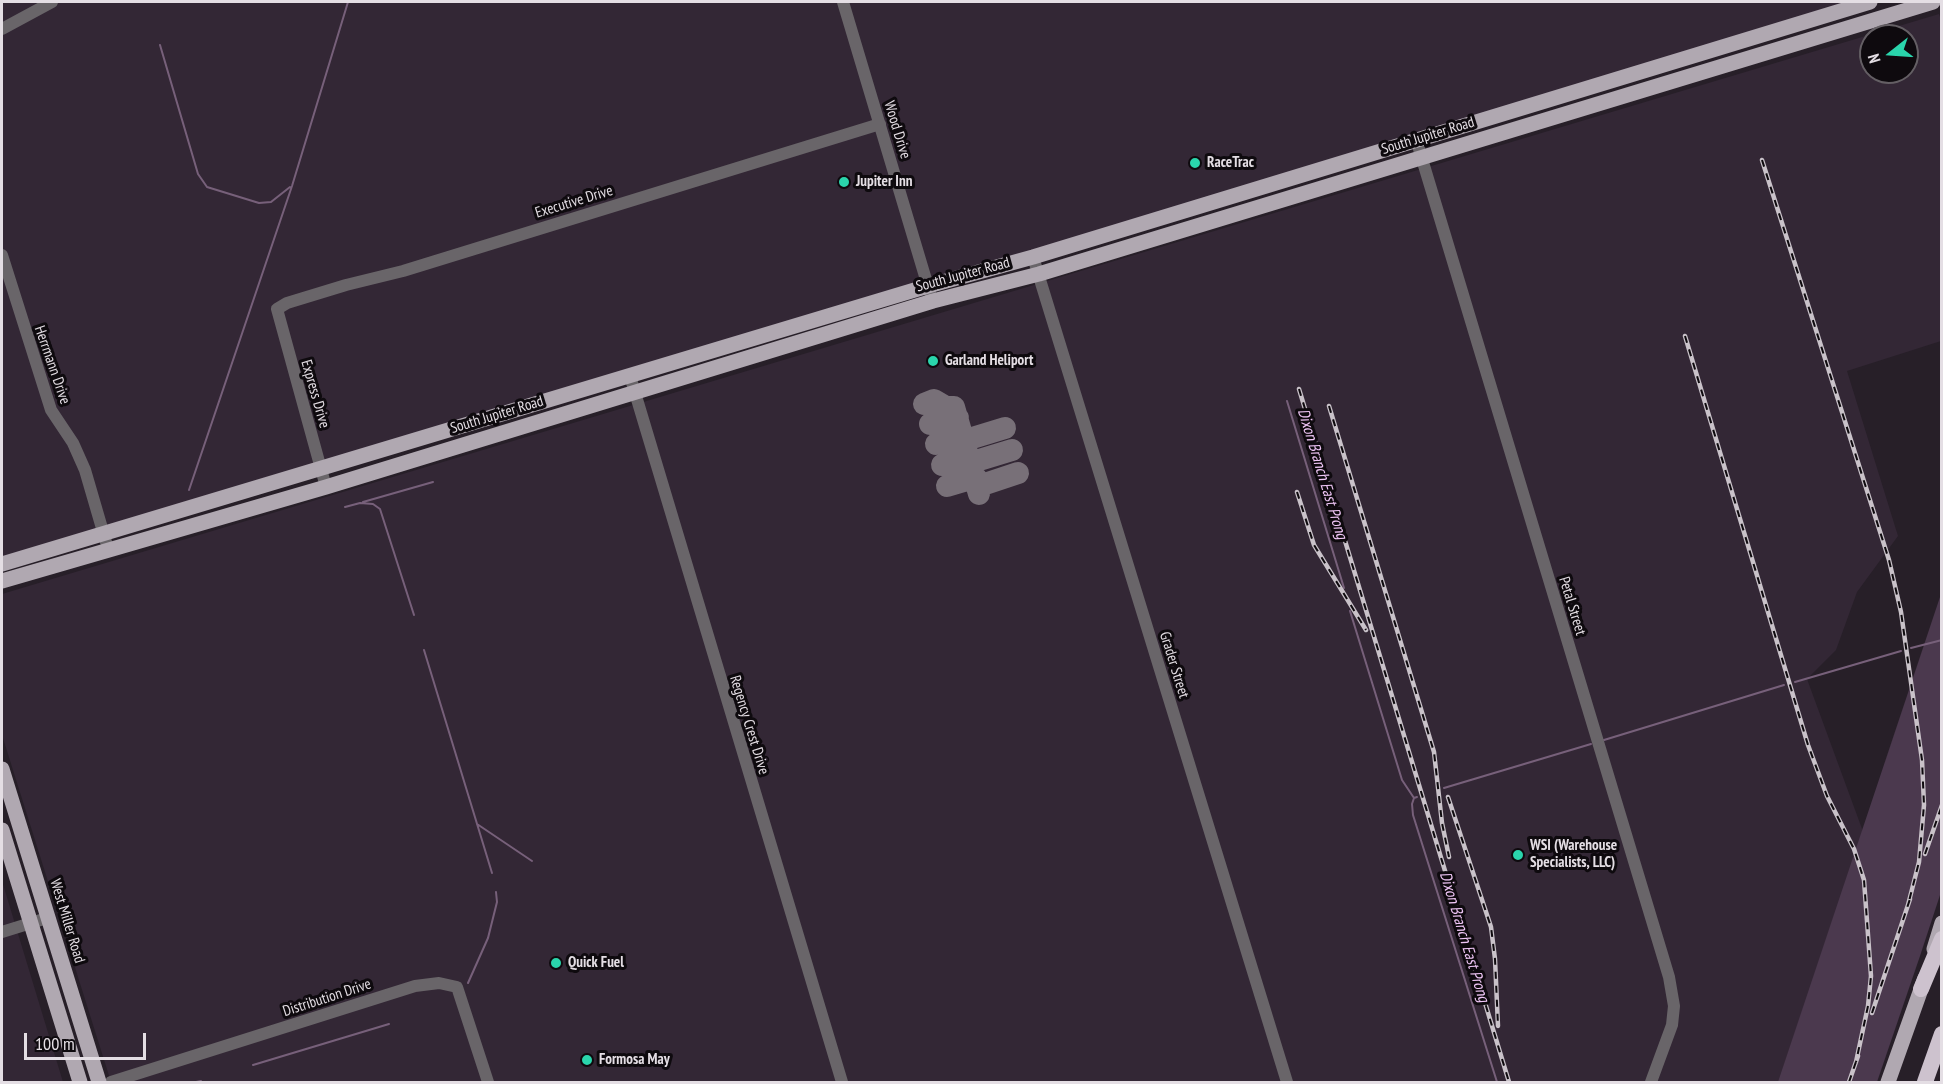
<!DOCTYPE html>
<style>
body{margin:0}
#map{position:relative;width:1943px;height:1084px;overflow:hidden;background:#271f28;font-family:"PT Sans Narrow",sans-serif}
canvas{display:block}
.frame{position:absolute;inset:0;border:3px solid #e4dee4;pointer-events:none}
.north{position:absolute;left:1859px;top:24px;width:60px;height:60px;box-sizing:border-box;background:#0e0a0e;border:2px solid #645f64;border-radius:50%;rotate:253deg;font-size:16px;font-weight:700;line-height:24px;text-align:center;color:#e4dee4}
.north::after{content:'';display:block;margin:auto;width:21px;height:27px;background:#2ad5ac;clip-path:polygon(50% 0,100% 100%,50% 72%,0 100%)}
.scale{position:absolute;left:24px;top:1033px;width:122px;height:27px;box-sizing:border-box;border:3px solid #e4dee4;border-top:0;padding-left:8px;font-size:18px;line-height:21px;white-space:nowrap;color:#e4dee4;-webkit-text-stroke:4px #0e0a0e;paint-order:stroke}
</style>
<div id="map">
<canvas width="1943" height="1084"></canvas>
<div class="frame"></div>
<div class="north">N</div>
<div class="scale">100 m</div>
</div>
<script>
const ctx = document.querySelector('canvas').getContext('2d');
ctx.lineJoin = 'round';
function paint(path, color) {
  ctx.fillStyle = color;
  ctx.fill(path, 'evenodd');
}
function toPath(rows) {
  const path = new Path2D();
  for (const r of rows) {
    path.moveTo(r[0], r[1]);
    for (let i = 2; i < r.length; i += 2) path.lineTo(r[i], r[i + 1]);
  }
  return path;
}
function strokePath(path, color, width, dash) {
  ctx.strokeStyle = color;
  ctx.lineWidth = width;
  ctx.lineCap = dash ? 'butt' : 'round';
  ctx.setLineDash(dash || []);
  ctx.stroke(path);
}
function label(font, color, halo, rows, align = 'center') {
  ctx.font = font + ' "PT Sans Narrow",sans-serif';
  ctx.lineWidth = 6;
  ctx.setLineDash([]);
  ctx.textBaseline = 'middle';
  ctx.strokeStyle = halo;
  ctx.fillStyle = color;
  for (const [text, x, y, turn = 0] of rows) {
    ctx.save();
    ctx.translate(x, y);
    ctx.rotate((+turn || 0) * Math.PI / 180);
    ctx.textAlign = isNaN(turn) ? turn : align;
    if (halo) ctx.strokeText(text, 0, 0);
    ctx.fillText(text, 0, 0);
    ctx.restore();
  }
}
const built = toPath([
 [2,2,1848,2,1116,225,2,559],
 [1939,14,1941,20,1941,341,1847,371,1898,536,1857,592,1836,650,1807,679,1912,965,1876,1082,111,1082,2,735,2,594],
 [1871,36,1907,36,1907,72,1871,72],
 [2,881,63,1082,2,1082]
]);
const green = toPath([
 [1941,594,1941,892,1920,956,1877,1082,1778,1082]
]);
const stream = toPath([
 [160,45,198,174,207,187,259,203,271,202,290,187],
 [1287,401,1344,588],
 [189,490,292,186,348,2],
 [363,502,433,482],
 [345,507,360,503,373,504,380,509,414,615],
 [1350,611,1402,780,1414,798],
 [1911,648,1942,640],
 [424,650,492,873],
 [1795,682,1901,651],
 [1604,740,1784,685],
 [1444,788,1591,744],
 [1417,797,1414,798,1412,804,1413,815,1497,1082],
 [477,824,532,861],
 [468,983,488,938,497,902,496,892],
 [253,1065,389,1024],
 [196,1082,201,1081]
]);
const taxiway = toPath([
 [924,404,934,400,946,407,954,407,979,494],
 [930,424,958,418],
 [966,443,969,439,1005,428],
 [936,444,960,437,964,438],
 [942,465,967,457,971,459],
 [972,465,976,461,1012,450],
 [947,486,974,478,977,479],
 [979,486,1018,473]
]);
const minor = toPath([
 [843,2,930,293],
 [2,29,52,2],
 [1416,139,1669,977,1674,1006,1672,1025,1651,1082],
 [2,255,51,410,73,443,85,470,106,542],
 [1033,257,1287,1082],
 [630,376,842,1082],
 [326,487,277,309,287,303,346,285,403,271,880,124],
 [2,932,47,918],
 [111,1082,415,986,439,983,457,987,488,1082]
]);
const major = toPath([
 [2,564,928,286,1033,257,1870,2],
 [2,581,326,487,933,301,1039,274,1933,2],
 [2,769,99,1082],
 [2,830,80,1082],
 [1934,949,1942,923],
 [1888,1082,1925,978]
]);
const highway = toPath([
 [1921,989,1942,939],
 [1925,1082,1942,1034]
]);
const rail = toPath([
 [1762,160,1889,560,1901,612,1922,760,1924,805,1919,862,1908,905],
 [1685,336,1808,745,1827,796,1854,849,1864,880,1871,976,1868,1006,1856,1062],
 [1299,389,1509,1082],
 [1329,406,1434,752,1442,823,1449,857],
 [1297,492,1314,545,1366,630],
 [1448,797,1491,927,1495,959,1498,1026],
 [1925,854,1942,805],
 [1872,1013,1910,899],
 [1849,1082,1858,1056]
]);
const markers = [
 [1195,163,6,"#2ad5ac"],
 [844,182,6,"#2ad5ac"],
 [933,361,6,"#2ad5ac"],
 [1518,855,6,"#2ad5ac"],
 [556,963,6,"#2ad5ac"],
 [587,1060,6,"#2ad5ac"]
];
const streetNames = [
 ["Wood Drive",897,130,73],
 ["South Jupiter Road",1428,136,-17],
 ["Executive Drive",574,202,-17],
 ["South Jupiter Road",963,275,-15],
 ["Herrmann Drive",52,365,71],
 ["Express Drive",315,394,74],
 ["South Jupiter Road",497,415,-17],
 ["Petal Street",1572,606,73],
 ["Grader Street",1174,665,73],
 ["Regency Crest Drive",749,725,73],
 ["West Miller Road",67,921,73],
 ["Distribution Drive",327,998,-18]
];
const poiNames = [
 ["RaceTrac",1207,163],
 ["Jupiter Inn",856,182],
 ["Garland Heliport",945,361],
 ["WSI (Warehouse",1530,846],
 ["Specialists, LLC)",1530,863],
 ["Quick Fuel",568,963],
 ["Formosa May",599,1060]
];
const waterNames = [
 ["Dixon Branch East Prong",1322,474,73],
 ["Dixon Branch East Prong",1464,937,73]
];
paint(built, '#332735');
paint(green, '#4b394e');
strokePath(stream, '#77607a', 2);
strokePath(taxiway, '#787078', 22);
strokePath(minor, '#696569', 12);
strokePath(major, '#b0a8b1', 15);
strokePath(highway, '#cdc2ce', 16);
strokePath(rail, '#c9c2c9', 4.5);
strokePath(rail, '#0e0a0e', 2, [7]);
for (const [x, y, r, color] of markers) {
  const dot = new Path2D();
  dot.arc(x, y, r, 0, 2 * Math.PI);
  ctx.fillStyle = color;
  ctx.fill(dot);
  strokePath(dot, '#0e0a0e', 2);
}
label('15px', '#e4dee4', '#0e0a0e', streetNames);
label('bold 15px', '#e4dee4', '#0e0a0e', poiNames, 'left');
label('italic 16px', '#eec5f5', '#0e0a0e', waterNames);
</script>
